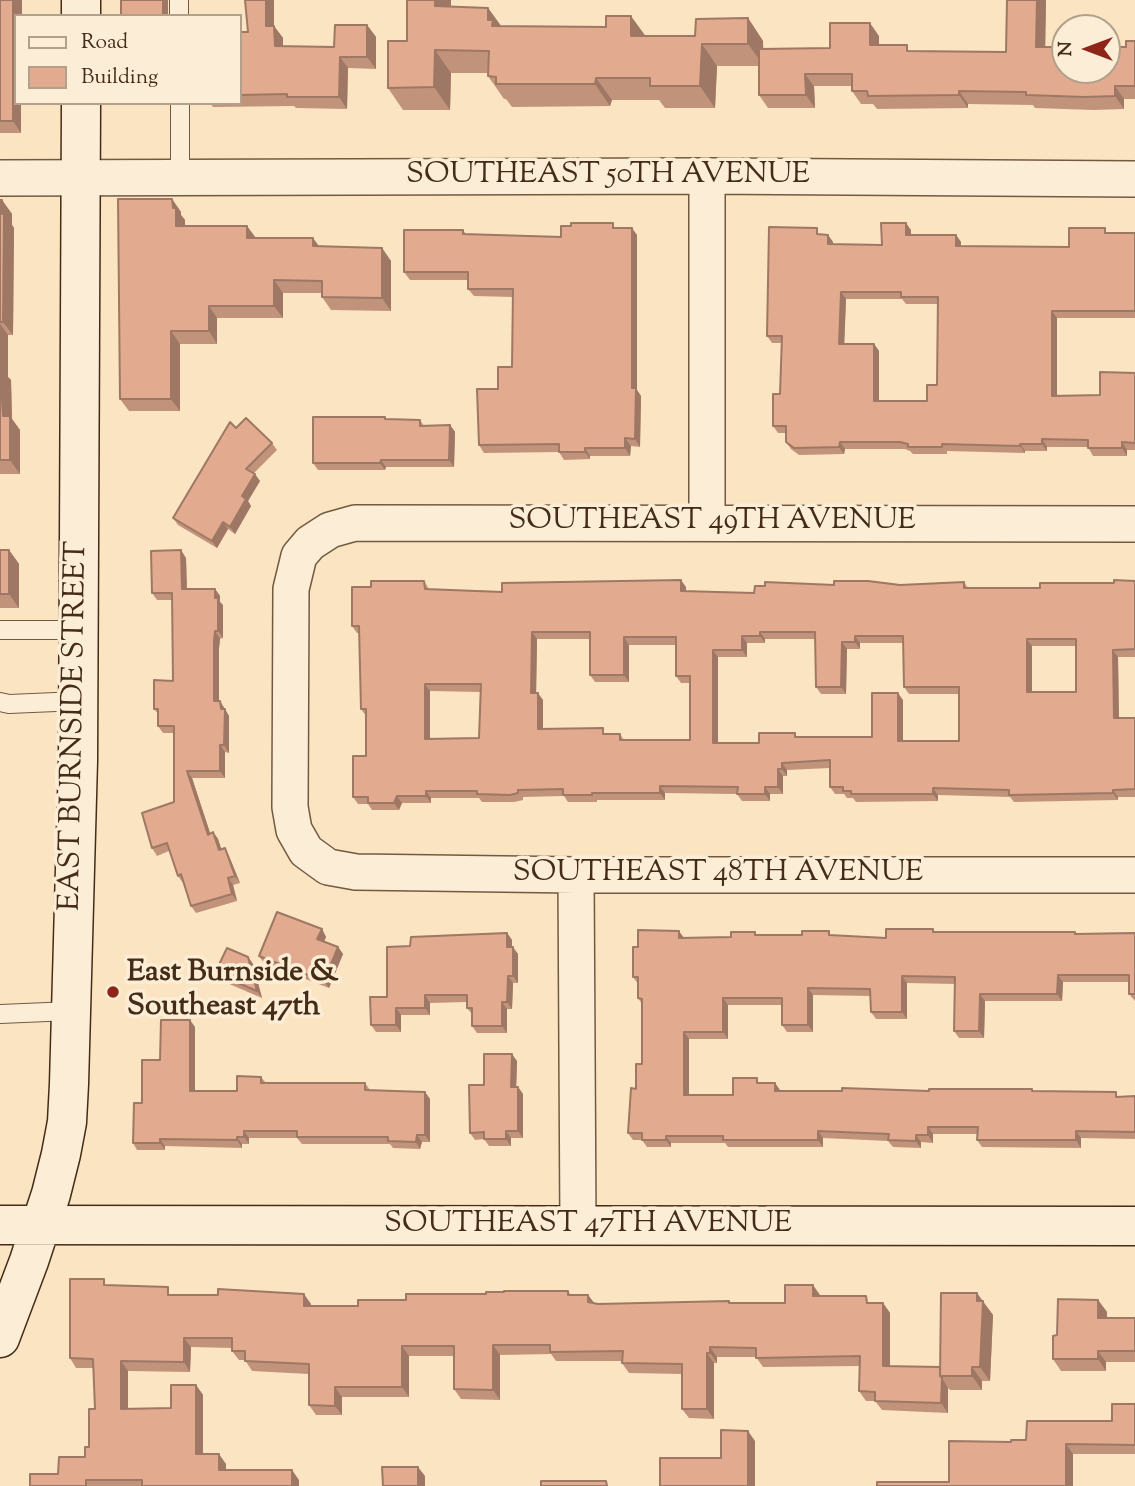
<!DOCTYPE html>
<style>
body{margin:0}
#map{position:relative;width:1135px;height:1486px;overflow:hidden;background:#fbe4c2;font-family:"Sorts Mill Goudy",serif}
canvas{display:block}
.legend{position:absolute;left:14px;top:14px;width:228px;height:91px;box-sizing:border-box;background:#fcedd7;border:2px solid #b2a08a;margin:0;padding:9px 12px;list-style:none;font-size:21px;color:#442c16}
.legend li{display:flex;align-items:center;gap:14px;height:35px}
.legend b{width:35px;border:2px solid #b2a08a}
.north{position:absolute;left:1051px;top:14px;width:70px;height:70px;box-sizing:border-box;background:#fcedd7;border:2px solid #b2a08a;border-radius:50%;rotate:270deg;font-size:19px;font-weight:700;line-height:28px;text-align:center;color:#442c16}
.north::after{content:'';display:block;margin:auto;width:24px;height:32px;background:#8f2418;clip-path:polygon(50% 0,100% 100%,50% 72%,0 100%)}
</style>
<div id="map">
<canvas width="1135" height="1486"></canvas>
<ul class="legend">
<li><b style="height:9px;background:#fcedd7"></b>Road</li>
<li><b style="height:19px;background:#e2ab8f"></b>Building</li>
</ul>
<div class="north">N</div>
</div>
<script>
const ctx = document.querySelector('canvas').getContext('2d');
ctx.lineJoin = 'round';
function toPath(rows) {
  const path = new Path2D();
  for (const r of rows) {
    path.moveTo(r[0], r[1]);
    for (let i = 2; i < r.length; i += 2) path.lineTo(r[i], r[i + 1]);
  }
  return path;
}
function strokePath(path, color, width, dash) {
  ctx.strokeStyle = color;
  ctx.lineWidth = width;
  ctx.lineCap = dash ? 'butt' : 'round';
  ctx.setLineDash(dash || []);
  ctx.stroke(path);
}
function paint(path, color) {
  ctx.fillStyle = color;
  ctx.fill(path, 'evenodd');
}
function label(font, color, halo, rows, align = 'center') {
  ctx.font = font + ' "Sorts Mill Goudy",serif';
  ctx.lineWidth = 7;
  ctx.setLineDash([]);
  ctx.textBaseline = 'middle';
  ctx.strokeStyle = halo;
  ctx.fillStyle = color;
  for (const [text, x, y, turn = 0] of rows) {
    ctx.save();
    ctx.translate(x, y);
    ctx.rotate((+turn || 0) * Math.PI / 180);
    ctx.textAlign = isNaN(turn) ? turn : align;
    if (halo) ctx.strokeText(text, 0, 0);
    ctx.fillText(text, 0, 0);
    ctx.restore();
  }
}
const lane = toPath([
 [179,0,179,16],
 [180,103,180,176],
 [0,630,79,630],
 [0,702,9,704,79,701],
 [0,1014,71,1011]
]);
const street = toPath([
 [707,176,707,523],
 [0,178,707,176,1135,179],
 [1135,524,355,523,330,530,310,543,299,556,291,589,290,807,294,830,306,851,328,867,356,872,576,875,1135,875],
 [576,875,578,1226]
]);
const secondary = toPath([
 [81,16,81,0],
 [0,1225,1135,1226],
 [0,1338,29,1261,51,1194,61,1154,67,1122,69,1084,78,761,81,103]
]);
const wall = toPath([
 [0,0,22,0,16,103,21,103,21,133,0,133],
 [245,0,274,0,274,26,283,38,283,46,334,47,367,25,376,37,376,69,348,68,347,109,296,108,294,106,213,107,210,103,240,103,240,32,248,32],
 [407,0,451,0,451,7,488,8,501,26,645,36,695,36,748,18,763,41,763,49,830,48,879,36,879,45,911,51,1006,52,1007,0,1046,0,1045,47,1126,47,1135,41,1135,99,1124,99,1124,109,1094,110,1035,108,1033,105,968,104,968,108,877,109,873,104,861,104,852,91,852,86,814,86,815,108,768,108,759,95,759,66,717,66,715,108,665,108,659,100,612,100,610,106,512,107,506,99,504,99,488,76,488,73,451,73,450,110,403,110,388,88,407,41],
 [172,199,181,212,181,215,185,220,185,226,247,226,255,238,313,238,319,246,382,248,391,261,391,311,331,310,322,297,322,293,283,293,283,318,217,318,217,344,180,344,180,411,129,411,120,399],
 [0,200,2,200,12,214,12,225,14,228,13,335,8,335,8,377,11,380,12,419,20,430,20,474,0,474],
 [617,228,637,235,637,390,641,396,640,447,631,446,630,456,590,456,590,459,564,460,559,452,484,453,479,445,498,389,512,367,513,297,474,296,468,289,468,280,410,280,404,272,463,230,466,234,561,237],
 [911,230,911,235,956,235,961,242,961,246,1069,247,1108,233,1135,233,1135,318,1057,318,1057,396,1100,395,1135,373,1135,450,1127,450,1127,456,1093,456,1088,447,1047,447,1047,451,1025,451,1025,453,947,451,947,454,913,454,910,451,905,449,845,449,844,454,799,455,791,449,786,442,786,433,778,433,773,426,780,394,782,343,772,343,767,336,821,234,828,235,833,242,833,244,882,245],
 [846,299,902,299,906,304,938,304,937,385,927,401,879,401,879,351,874,344,844,344],
 [386,419,420,420,424,426,450,425,455,432,454,467,386,467,385,470,318,470,313,463],
 [236,428,272,443,277,450,253,474,260,481,248,501,251,506,235,534,228,529,217,548,178,525,173,518],
 [0,550,9,550,19,564,19,608,0,608],
 [186,558,187,589,215,589,220,596,220,602,223,605,223,638,220,639,219,648,219,701,220,701,229,716,229,753,225,752,225,778,192,778,210,833,213,832,218,839,221,849,225,848,229,856,240,883,233,885,237,901,196,913,191,906,183,883,178,876,169,851,157,856,152,848,174,802,174,733,163,733,158,726,158,714,154,709,173,681,172,600,157,600,152,593],
 [424,581,429,589,502,592,686,587,686,591,754,593,834,585,900,585,964,582,968,588,1040,588,1135,581,1135,657,1118,657,1119,718,1135,718,1135,797,1118,797,1118,800,1014,802,1010,797,938,795,938,801,856,802,853,798,847,798,844,794,835,794,830,787,830,768,787,770,787,776,783,776,783,794,770,794,770,801,742,801,737,794,665,793,665,800,597,800,597,802,568,802,564,796,523,797,523,800,514,802,482,802,479,798,431,798,431,803,402,803,399,810,372,810,368,804,358,804,353,797,366,756,366,716,361,709,359,633,357,633,352,626,371,587],
 [537,639,590,639,590,675,595,682,629,682,629,645,676,645,676,676,681,683,690,683,690,740,624,740,620,734,607,734,543,729,543,700,536,693],
 [765,639,815,639,816,687,821,694,846,694,847,649,860,649,860,643,903,643,904,687,909,694,959,694,959,741,903,741,903,700,872,737,797,737,759,743,718,743,718,657,747,657,747,643,765,643],
 [1032,646,1076,646,1076,692,1032,692],
 [430,691,480,692,479,738,430,739],
 [322,929,326,937,324,942,338,947,343,954,329,988,264,963,259,956],
 [935,932,1075,932,1077,934,1135,933,1135,1001,1129,994,1129,982,1063,982,1062,1001,985,1001,984,1038,959,1038,954,1031,955,984,907,983,907,1019,876,1019,871,1012,871,996,813,995,813,1032,787,1032,782,1025,782,1005,728,1005,728,1039,689,1039,689,1095,733,1095,760,1083,775,1083,780,1091,929,1091,1032,1089,1033,1091,1119,1097,1135,1096,1135,1139,1081,1138,1081,1148,982,1147,977,1140,978,1134,933,1134,933,1143,921,1142,921,1148,893,1147,888,1141,823,1138,823,1147,728,1147,725,1143,671,1143,671,1147,647,1147,642,1140,633,1140,628,1133,642,1064,642,1004,638,998,638,984,633,977,638,947,684,938,731,937,758,935,833,936,886,938],
 [507,933,512,940,512,947,518,954,518,983,513,983,512,1009,507,1009,507,1033,477,1033,472,1026,472,1014,467,1008,467,1002,430,1003,430,1015,401,1015,401,1032,376,1032,371,1025,387,997,410,946],
 [248,957,253,964,262,998,220,980,215,973],
 [195,1027,195,1091,237,1091,261,1077,266,1083,365,1083,370,1090,425,1092,430,1099,430,1142,422,1142,420,1149,393,1148,390,1144,302,1144,297,1138,249,1138,249,1144,242,1144,242,1148,165,1146,165,1150,137,1150,133,1143,142,1103,160,1060],
 [517,1061,516,1087,518,1087,523,1094,523,1138,511,1138,511,1146,489,1146,484,1139,475,1140,470,1133,484,1085],
 [109,1285,173,1295,311,1304,311,1306,358,1306,406,1300,486,1294,568,1291,571,1295,588,1295,594,1303,598,1304,785,1303,820,1295,820,1296,871,1303,883,1303,890,1313,890,1367,940,1367,982,1301,993,1315,990,1381,982,1381,982,1390,950,1390,948,1388,948,1413,882,1410,875,1401,866,1401,859,1391,859,1366,763,1367,756,1357,717,1357,717,1363,714,1363,714,1419,689,1418,682,1409,682,1374,629,1373,622,1363,623,1361,556,1361,551,1354,500,1355,500,1400,461,1399,454,1389,454,1356,409,1356,409,1397,342,1397,342,1415,316,1415,309,1405,309,1374,252,1371,245,1360,239,1360,232,1351,232,1348,191,1347,190,1372,128,1371,128,1409,171,1408,196,1385,203,1395,203,1454,226,1464,226,1470,299,1480,299,1486,30,1486,58,1474,85,1457,89,1447,95,1409,93,1368,76,1368,70,1358],
 [1098,1300,1107,1312,1107,1318,1135,1318,1135,1362,1106,1362,1106,1371,1061,1371,1053,1359,1057,1335],
 [1135,1404,1135,1454,1073,1454,1073,1486,949,1482,1011,1442,1026,1440,1112,1421]
]);
const shadedWall = toPath([
 [13,0,22,0,22,16,16,16,16,103,21,103,21,133,13,121],
 [163,0,168,0,168,16,163,16],
 [266,0,274,0,274,38,266,26],
 [435,0,451,0,451,28,435,6],
 [1037,0,1046,0,1045,59,1036,47],
 [488,8,504,30,508,48,488,20],
 [631,16,647,38,631,36],
 [748,18,763,41,764,66,748,44],
 [870,23,879,36,879,58,870,45],
 [367,25,376,37,376,69,367,57],
 [274,26,283,38,283,58,275,46],
 [702,44,717,66,715,108,700,86],
 [435,50,451,73,450,110,434,87],
 [340,57,348,68,347,109,339,97],
 [805,74,814,86,815,108,806,95],
 [596,78,612,100,610,106,595,84],
 [1115,86,1124,99,1124,109,1115,96],
 [959,91,968,104,968,108,959,95],
 [172,199,181,212,181,215,185,220,185,238,176,226],
 [2,200,12,214,12,225,14,228,13,335,3,322],
 [906,223,911,230,911,242,906,235],
 [247,226,256,238,247,238],
 [632,228,637,235,637,390,641,396,640,447,635,439,632,388],
 [828,235,833,242,833,251,828,244],
 [956,235,961,242,961,253,956,246],
 [313,238,322,251,313,246],
 [382,248,391,261,391,311,382,298],
 [274,280,283,293,283,318,274,306],
 [841,292,846,299,844,351,839,344],
 [209,306,217,318,217,344,209,331],
 [1052,311,1057,318,1057,403,1052,396],
 [0,324,8,335,8,377,11,380,12,419,20,430,20,474,10,460,3,416,0,368],
 [171,331,180,344,180,411,171,399],
 [874,344,879,351,879,408,874,401],
 [450,425,455,432,454,467,449,460],
 [625,438,631,446,630,456,625,448],
 [1042,439,1047,447,1047,451,1042,444],
 [840,442,845,449,844,454,839,447],
 [1122,442,1127,450,1127,456,1122,448],
 [1020,444,1025,451,1025,453,1020,446],
 [585,448,590,456,590,459,585,452],
 [381,460,386,467,385,470,380,463],
 [255,474,260,481,248,501,251,506,235,534,230,527,242,496],
 [223,522,228,529,217,548,212,541],
 [9,550,19,564,19,608,9,594],
 [181,550,186,558,187,596,182,589],
 [681,580,686,587,686,598,681,591],
 [215,589,220,596,220,602,223,605,223,638,218,631],
 [215,631,220,639,219,648,219,708,214,701,214,641],
 [532,632,537,639,536,700,531,693],
 [760,632,765,639,765,643,760,636],
 [742,636,747,643,747,657,742,650],
 [855,636,860,643,860,649,855,642],
 [624,637,629,645,629,682,624,675],
 [1027,639,1032,646,1032,699,1027,692],
 [842,642,847,649,846,694,841,687],
 [713,650,718,657,718,750,713,743],
 [1113,650,1118,657,1119,725,1114,718],
 [425,684,430,691,430,746,425,739],
 [538,693,543,700,543,736,538,729],
 [898,693,903,700,903,748,898,741],
 [220,701,229,716,229,753,224,745],
 [220,745,225,752,225,778,220,771],
 [782,763,787,770,787,776,782,769],
 [778,769,783,776,783,794,778,787],
 [187,771,192,778,213,842,208,835],
 [660,786,665,793,665,800,660,793],
 [765,787,770,794,770,801,765,794],
 [933,788,938,795,938,801,933,794],
 [1113,790,1118,797,1118,800,1113,793],
 [426,791,431,798,431,803,426,796],
 [397,796,402,803,399,810,394,803],
 [213,832,218,839,224,857,219,850],
 [225,848,229,856,240,883,235,876],
 [228,878,233,885,237,901,232,894],
 [322,929,326,937,322,946,317,939],
 [679,931,684,938,684,946,679,938],
 [507,933,512,940,512,954,507,947],
 [338,947,343,954,329,988,324,981],
 [513,947,518,954,518,983,513,976],
 [248,957,253,964,262,998,257,991],
 [1058,975,1063,982,1062,1001,1057,994],
 [508,976,513,983,512,1009,507,1002],
 [902,976,907,983,907,1019,902,1012],
 [808,988,813,995,813,1032,808,1025],
 [980,994,985,1001,984,1038,979,1031],
 [425,995,430,1003,430,1015,425,1008],
 [723,998,728,1005,728,1039,723,1032],
 [502,1002,507,1009,507,1033,502,1026],
 [396,1008,401,1015,401,1032,396,1025],
 [190,1020,195,1027,195,1098,190,1091],
 [684,1032,689,1039,689,1102,684,1095],
 [512,1054,517,1061,516,1094,511,1087],
 [775,1083,780,1090,780,1098,775,1091],
 [518,1087,523,1094,523,1138,518,1131],
 [425,1092,430,1099,430,1142,425,1135],
 [928,1127,933,1134,933,1143,928,1135],
 [244,1131,249,1138,249,1144,244,1137],
 [506,1131,511,1138,511,1146,506,1139],
 [818,1131,823,1138,823,1147,818,1140],
 [1076,1131,1081,1138,1081,1148,1076,1140],
 [417,1135,422,1142,420,1149,416,1142],
 [916,1135,921,1142,921,1148,916,1141],
 [666,1136,671,1143,671,1147,666,1140],
 [237,1137,242,1144,242,1148,237,1140],
 [160,1139,165,1146,165,1150,160,1143],
 [813,1285,820,1295,820,1305,813,1296],
 [977,1293,993,1315,990,1381,980,1367],
 [304,1294,311,1304,310,1315,304,1306],
 [588,1295,595,1304,588,1302],
 [1098,1300,1107,1312,1107,1330,1098,1318],
 [883,1303,890,1313,890,1376,883,1366],
 [184,1338,191,1347,190,1372,184,1362],
 [493,1345,500,1355,500,1400,493,1390],
 [402,1346,409,1356,409,1397,402,1387],
 [710,1347,717,1357,717,1363,710,1353],
 [1098,1351,1106,1362,1106,1371,1098,1359],
 [707,1353,714,1363,714,1419,707,1409],
 [121,1361,128,1371,128,1419,121,1409],
 [972,1367,982,1381,982,1390,972,1376],
 [942,1378,948,1388,948,1413,941,1403],
 [196,1385,203,1395,203,1464,196,1454],
 [335,1387,342,1397,342,1415,335,1406],
 [748,1431,755,1441,755,1486,748,1486],
 [1066,1444,1073,1454,1073,1486,1066,1486],
 [219,1454,226,1464,226,1480,219,1470],
 [418,1467,425,1476,425,1486,418,1486],
 [292,1470,299,1480,299,1486,292,1486]
]);
const building = toPath([
 [0,0,13,0,13,121,0,121,0,0],
 [121,0,163,0,163,16,121,16,121,0],
 [245,0,266,0,266,26,274,26,275,46,334,47,335,25,367,25,367,57,340,57,339,97,287,97,287,94,240,95,240,32,248,32,245,0],
 [407,0,435,0,435,6,488,8,488,20,493,20,492,26,606,27,606,16,631,16,631,36,695,36,696,19,748,18,748,44,702,44,700,86,650,86,650,78,596,78,595,84,496,84,496,77,488,76,489,51,435,50,434,87,388,88,388,41,407,41,407,0],
 [1007,0,1037,0,1036,47,1065,47,1065,70,1107,70,1107,47,1126,47,1126,41,1135,41,1135,86,1115,86,1115,96,1085,97,1026,95,1026,92,959,91,959,95,868,96,867,91,852,91,852,74,805,74,806,95,759,95,759,49,830,48,830,23,870,23,870,45,907,45,907,51,1006,52,1007,0],
 [118,199,172,199,173,208,176,208,176,226,247,226,247,238,313,238,313,246,382,248,382,298,322,297,322,281,274,280,274,306,209,306,209,331,171,331,171,399,120,399,118,199],
 [0,200,2,200,2,214,4,214,3,322,0,322,0,200],
 [571,223,613,223,613,228,632,228,632,388,636,388,635,439,625,438,625,448,585,448,585,452,559,452,559,444,479,445,477,389,498,389,498,367,512,367,513,289,468,289,468,272,404,272,404,230,463,230,463,234,561,237,561,226,571,226,571,223],
 [881,223,906,223,906,235,956,235,956,246,1069,247,1069,228,1105,228,1105,233,1135,233,1135,311,1052,311,1052,396,1100,395,1100,372,1135,373,1135,443,1122,442,1122,448,1088,448,1088,440,1042,439,1042,444,1020,444,1020,446,942,444,942,447,908,447,908,444,900,442,840,442,839,447,794,448,786,442,786,426,773,426,773,394,780,394,782,336,767,336,769,227,817,228,817,234,828,235,828,244,882,245,881,223],
 [841,292,901,292,901,297,938,297,937,385,927,385,927,401,874,401,874,344,839,344,841,292],
 [0,366,3,416,10,416,10,460,0,460,0,366],
 [313,417,385,417,385,419,420,420,420,426,450,425,449,460,381,460,380,463,313,463,313,417],
 [246,418,272,443,246,469,255,474,242,496,246,499,230,527,223,522,212,541,173,518,230,422,236,428,246,418],
 [0,550,9,550,9,594,0,594,0,550],
 [181,550,182,589,215,589,215,598,218,598,218,631,215,631,214,641,214,701,220,701,221,709,225,709,224,745,220,745,220,771,187,771,208,835,213,832,219,850,225,848,235,876,228,878,232,894,191,906,181,874,178,876,167,843,152,848,142,813,174,802,174,726,158,726,158,709,154,709,154,680,173,681,172,593,152,593,151,551,181,550],
 [681,580,681,591,754,593,755,586,765,586,765,582,834,585,834,581,868,581,900,585,964,582,964,588,1040,588,1040,583,1114,583,1114,580,1135,581,1135,649,1113,650,1114,718,1135,718,1135,789,1113,790,1113,793,1009,795,1009,790,933,788,933,794,851,794,851,791,843,791,843,787,830,787,830,760,782,763,782,769,778,769,778,787,765,787,765,794,737,794,738,787,660,786,660,793,592,793,592,795,563,795,563,789,518,790,518,793,510,795,477,794,477,791,426,791,426,796,397,796,394,803,368,803,368,797,353,797,353,756,366,756,366,709,361,709,359,626,352,626,352,587,371,587,371,581,424,581,425,589,502,592,502,583,681,580],
 [532,632,590,632,590,675,624,675,624,637,676,637,676,676,690,676,690,740,620,740,620,734,603,734,603,728,538,729,538,693,531,693,532,632],
 [760,632,815,632,816,687,841,687,842,642,855,642,855,636,903,636,904,687,959,687,959,741,898,741,898,693,872,693,872,737,795,737,795,733,759,733,759,743,713,743,713,650,742,650,742,636,760,636,760,632],
 [1027,639,1076,639,1076,692,1027,692,1027,639],
 [425,684,481,684,479,738,425,739,425,684],
 [277,912,322,929,317,939,338,947,324,981,259,956,277,912],
 [886,929,933,929,933,932,1075,932,1075,934,1135,933,1135,994,1129,994,1129,975,1058,975,1057,994,980,994,979,1031,954,1031,955,977,902,976,902,1012,871,1012,870,989,808,988,808,1025,782,1025,782,998,723,998,723,1032,684,1032,684,1095,733,1095,733,1078,757,1078,757,1083,775,1083,775,1091,842,1091,842,1088,929,1091,929,1089,1032,1089,1032,1091,1116,1092,1116,1097,1135,1096,1135,1132,1076,1131,1076,1140,977,1140,978,1127,928,1127,928,1135,916,1135,916,1141,888,1140,889,1134,818,1131,818,1140,723,1140,723,1136,666,1136,666,1140,642,1140,642,1133,628,1133,631,1088,636,1089,636,1064,642,1064,642,999,638,998,638,977,633,977,633,947,638,947,638,930,679,931,679,938,731,937,731,932,755,932,755,935,802,935,802,931,829,931,829,935,886,938,886,929],
 [507,933,507,947,513,947,513,976,508,976,507,1002,502,1002,502,1026,472,1026,472,1008,467,1008,467,995,425,995,425,1008,396,1008,396,1025,371,1025,370,997,387,997,387,947,410,946,411,937,507,933],
 [227,948,248,957,257,991,215,973,227,948],
 [161,1020,190,1020,190,1091,237,1091,237,1076,261,1077,261,1083,365,1083,365,1090,425,1092,425,1135,417,1135,416,1142,388,1141,388,1137,297,1137,297,1131,244,1131,244,1137,237,1137,237,1140,160,1139,160,1143,133,1143,134,1103,142,1103,142,1060,160,1060,161,1020],
 [484,1054,512,1054,511,1087,518,1087,518,1131,506,1131,506,1139,484,1139,484,1132,470,1133,469,1085,484,1085,484,1054],
 [70,1279,104,1279,104,1285,168,1287,168,1295,218,1295,218,1289,304,1294,304,1306,358,1306,358,1300,406,1300,406,1294,486,1294,486,1292,504,1292,504,1291,568,1291,568,1295,588,1295,588,1302,598,1304,729,1301,729,1303,785,1303,785,1285,813,1285,813,1296,866,1296,867,1303,883,1303,883,1366,940,1367,940,1376,942,1378,941,1403,875,1401,875,1392,859,1391,860,1356,756,1358,756,1348,710,1347,710,1353,707,1353,707,1409,682,1409,682,1364,622,1363,623,1351,550,1352,550,1345,493,1345,493,1390,454,1389,454,1346,402,1346,402,1387,335,1387,335,1406,309,1405,309,1364,245,1361,245,1351,232,1351,232,1338,184,1338,184,1362,121,1361,121,1409,171,1408,171,1385,196,1385,196,1454,219,1454,219,1470,292,1470,292,1486,142,1486,142,1480,86,1480,86,1486,30,1486,30,1474,58,1474,59,1457,85,1457,85,1447,89,1447,89,1409,95,1409,93,1359,70,1358,70,1279],
 [941,1293,977,1293,977,1301,983,1301,980,1367,972,1367,972,1376,940,1376,941,1293],
 [1058,1299,1098,1300,1098,1318,1135,1318,1135,1351,1098,1351,1098,1359,1053,1359,1053,1336,1057,1335,1058,1299],
 [1112,1404,1135,1404,1135,1445,1066,1444,1066,1486,877,1486,877,1482,949,1482,949,1441,1011,1442,1011,1440,1026,1440,1027,1421,1112,1421,1112,1404],
 [721,1430,748,1431,748,1486,660,1486,660,1458,721,1458,721,1430],
 [382,1467,418,1467,418,1486,383,1486,382,1467],
 [541,1481,606,1481,607,1486,541,1486,541,1481]
]);
const markers = [
 [113,992,7,"#8f2418"]
];
const streetNames = [
 ["SOUTHEAST 50TH AVENUE",608,177],
 ["SOUTHEAST 49TH AVENUE",712,523],
 ["EAST BURNSIDE STREET",76,726,-89],
 ["SOUTHEAST 48TH AVENUE",718,875],
 ["SOUTHEAST 47TH AVENUE",588,1226]
];
const poiNames = [
 ["East Burnside &",127,975],
 ["Southeast 47th",127,1009]
];
strokePath(lane, '#725a41', 20);
strokePath(street, '#725a41', 38);
strokePath(secondary, '#442c16', 41);
strokePath(lane, '#fcedd7', 18);
strokePath(street, '#fcedd7', 35);
strokePath(secondary, '#fcedd7', 38);
paint(wall, '#c2937b');
paint(shadedWall, '#9e7864');
paint(building, '#e2ab8f');
strokePath(building, '#9e7864', 2);
for (const [x, y, r, color] of markers) {
  const dot = new Path2D();
  dot.arc(x, y, r, 0, 2 * Math.PI);
  ctx.fillStyle = color;
  ctx.fill(dot);
  strokePath(dot, '#fcedd7', 2.5);
}
label('30px', '#442c16', '#fcedd7', streetNames);
label('bold 30px', '#442c16', '#fcedd7', poiNames, 'left');
</script>
